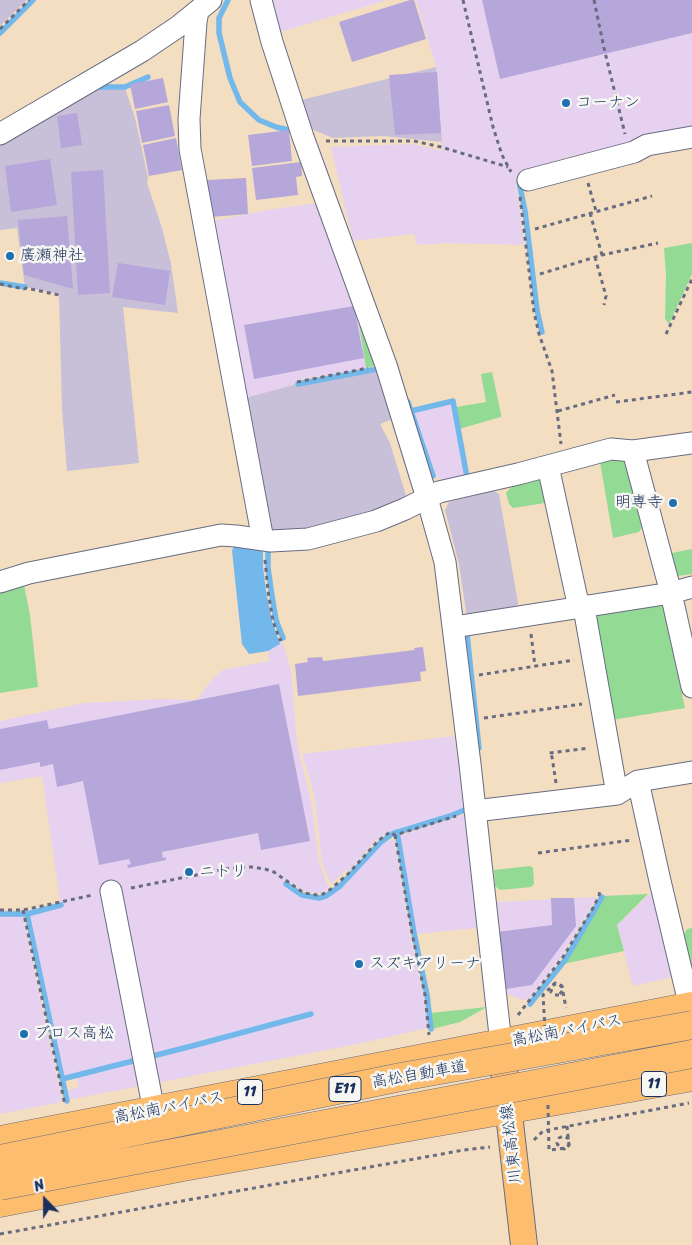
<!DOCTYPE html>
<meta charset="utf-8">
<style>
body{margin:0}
#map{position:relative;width:692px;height:1245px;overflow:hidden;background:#f3dec2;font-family:Sriracha,sans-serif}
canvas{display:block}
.north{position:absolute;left:20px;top:1175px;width:50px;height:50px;-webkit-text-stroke:4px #f6f6f2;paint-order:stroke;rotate:338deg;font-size:14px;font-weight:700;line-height:20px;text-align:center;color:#1b2f5e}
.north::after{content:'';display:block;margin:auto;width:18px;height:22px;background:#1b2f5e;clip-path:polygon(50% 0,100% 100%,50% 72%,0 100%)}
</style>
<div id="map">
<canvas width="692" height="1245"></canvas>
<div class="north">N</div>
</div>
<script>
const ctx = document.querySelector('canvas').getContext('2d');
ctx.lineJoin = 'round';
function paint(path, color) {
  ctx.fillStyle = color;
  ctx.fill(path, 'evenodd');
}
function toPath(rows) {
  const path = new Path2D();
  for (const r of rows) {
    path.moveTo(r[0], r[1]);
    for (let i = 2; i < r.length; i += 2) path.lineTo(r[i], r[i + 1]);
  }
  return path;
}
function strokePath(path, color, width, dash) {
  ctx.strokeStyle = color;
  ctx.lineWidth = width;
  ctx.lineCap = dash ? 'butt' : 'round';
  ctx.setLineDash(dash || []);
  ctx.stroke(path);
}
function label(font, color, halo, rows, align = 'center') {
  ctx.font = font + ' Sriracha,"Klee One",sans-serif';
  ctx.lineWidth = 5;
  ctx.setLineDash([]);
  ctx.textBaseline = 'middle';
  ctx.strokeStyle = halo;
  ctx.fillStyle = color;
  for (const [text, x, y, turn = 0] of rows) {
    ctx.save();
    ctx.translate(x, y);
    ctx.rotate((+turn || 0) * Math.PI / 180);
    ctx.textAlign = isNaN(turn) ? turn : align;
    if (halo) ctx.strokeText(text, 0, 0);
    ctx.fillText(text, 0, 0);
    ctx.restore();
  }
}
const built = toPath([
 [272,0,387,0,280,32],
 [416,0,692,0,692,129,631,141,624,144,564,158,521,172,515,183,520,209,524,245,446,243,417,245,414,234,353,241,331,147,413,144,442,151,436,67],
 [319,203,358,317,366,368,297,380,297,384,245,398,212,221,273,209],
 [453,402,467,477,445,482,434,475,413,411],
 [282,640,291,671,297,744,312,806,319,863,329,888,322,893,317,893,304,891,291,882,287,887,303,897,319,899,327,897,340,889,381,844,394,839,410,934,423,995,428,1028,357,1044,68,1100,66,1091,79,1087,76,1076,125,1064,124,1062,63,1077,29,915,61,907,42,776,0,783,0,721,84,703,160,699,197,700,210,682,223,670,269,661,268,651],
 [311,1013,311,1016,193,1047,192,1045],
 [454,736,465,807,449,814,391,832,390,831,376,840,348,872,346,870,331,884,322,863,316,807,312,786,302,754],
 [466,814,478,928,415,934,399,836],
 [655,889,676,976,633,986,617,925],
 [597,897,562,956,529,999,523,1000,507,994,497,902],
 [0,916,23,916,62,1102,0,1114]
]);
const industrial = toPath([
 [0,0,27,0,0,26],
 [436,67,442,142,383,136,333,138,311,129,301,100],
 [120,87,125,88,135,118,148,177,147,183,162,228,171,264,178,313,123,307,139,463,67,471,62,409,59,294,25,287,17,228,0,230,0,144,95,89],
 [378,369,395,418,380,424,390,443,407,499,401,507,272,537,245,398,297,384],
 [494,491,499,494,518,603,514,611,467,618,459,564,445,510,449,502]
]);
const green = toPath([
 [692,243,692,274,669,324,665,319,666,275,664,248],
 [358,317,377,365,366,368],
 [492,372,501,414,501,417,459,429,456,407,486,402,481,374],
 [610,459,628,459,644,524,639,532,613,538,600,462],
 [540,479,549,498,545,503,513,508,509,504,506,493,511,487],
 [692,549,692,574,678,576,671,572,667,554],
 [23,580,30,615,38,687,0,693,0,587],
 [658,604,663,607,685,708,612,720,593,620,598,614],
 [530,866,533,868,534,884,531,887,500,890,495,886,494,870],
 [648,894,617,925,624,951,563,964,603,896],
 [692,928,692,973,683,936,687,929],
 [487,1007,460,1022,432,1029,430,1013]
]);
const water = toPath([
 [236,539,263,546,263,566,266,591,272,621,280,644,268,651,249,654,242,644,232,551]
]);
const stream = toPath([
 [228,0,219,18,219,33,230,78,240,102,259,120,276,127,293,131],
 [0,33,33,0],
 [96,87,125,87,148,77],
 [519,182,525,211,537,310,542,332],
 [0,283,25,287],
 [298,384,382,368],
 [408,402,433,476],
 [411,411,453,401,467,477],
 [268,545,268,568,272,596,276,620,283,638],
 [467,634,479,748],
 [397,832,414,933,427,995,431,1029],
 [286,884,302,895,319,898,326,896,340,886,381,842,392,834,450,816,467,809],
 [0,914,27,914,61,905],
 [27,914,67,1101],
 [530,1004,565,960,602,897],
 [62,1079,192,1046,311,1014]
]);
const building = toPath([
 [410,0,414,0,426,39,352,62,339,22],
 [482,0,692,0,692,33,500,79],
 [437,72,441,133,395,135,389,75],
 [163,78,168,102,135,109,130,84],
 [169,105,175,136,142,143,136,111],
 [77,113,82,145,61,148,57,116],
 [289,130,292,161,252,166,248,135],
 [176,138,182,170,149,176,143,145],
 [50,159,57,205,11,212,5,166],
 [301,162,302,176,296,177,298,195,256,200,252,168],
 [103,170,110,293,78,295,71,172],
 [246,178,248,214,211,217,207,180],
 [67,216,73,289,24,275,18,220],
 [118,263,170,271,165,305,112,297],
 [354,306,364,358,254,379,244,325],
 [423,647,426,671,420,672,421,681,298,696,295,664,308,662,307,658,322,657,323,661,415,650,414,648],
 [279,684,310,841,261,850,258,833,162,852,163,858,166,857,166,860,128,868,127,865,131,864,129,859,99,865,83,781,57,787,53,764,40,767,40,762,0,770,0,729,47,720,49,729],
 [551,898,574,898,576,926,532,985,506,989,506,985,503,985,497,932,552,925]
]);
const path = toPath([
 [463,0,493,127,502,155,511,172],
 [594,0,604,48,625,134],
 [0,29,29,0],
 [326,141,414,141,441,147,508,167],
 [588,183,596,211],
 [520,197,534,312,539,334,552,371,561,444],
 [590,213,602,255],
 [535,229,652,196],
 [595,257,606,296,604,305],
 [540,274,602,255,658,243],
 [0,284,24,289,26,288,59,295],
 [666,334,692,279],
 [297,382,368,368],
 [616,402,692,392],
 [558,411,615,395],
 [265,560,268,591,273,621,280,640,283,638],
 [531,634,535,666],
 [479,675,574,660],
 [484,718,582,704],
 [556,783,552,757,549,753,589,748],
 [395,835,412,933,425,995,429,1035],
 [538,853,632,840],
 [131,888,231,868,251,867,265,869,274,872,304,893,317,895,323,894,331,889,349,873,378,841,390,832,395,835,456,816],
 [0,910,23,910,93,895],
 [23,910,65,1105],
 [559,995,555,995,551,992,552,986,555,984,559,984,562,987,566,1008],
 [518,1015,563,957,593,908,599,896,600,890],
 [567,1126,569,1145,564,1149,559,1147,557,1143,559,1138,563,1136,568,1138],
 [534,1140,543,1131,689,1103],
 [0,1234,464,1150,490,1147]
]);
const minor = toPath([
 [261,0,272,42,303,137,386,365,427,498,445,562,470,764,501,1044],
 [198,11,196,22,189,119,190,149,263,540],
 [0,134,142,51,179,26,211,0],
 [528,180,634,152,647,145,692,137],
 [633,451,671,593,692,687],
 [548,466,577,599,584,608,617,794],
 [0,582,29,573,221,535,236,536,271,541,308,539,376,521,405,509,439,492,518,474,611,449,633,451,692,443],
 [454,627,671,593,692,587],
 [638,781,660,881,690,1007],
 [475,811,617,794,638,781,692,772],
 [111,891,154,1111]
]);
const major = toPath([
 [501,1044,524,1245]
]);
const highway = toPath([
 [0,1140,692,1006],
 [0,1203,183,1167,692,1077]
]);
const pathBridge = toPath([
 [545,1029,543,995,555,983,562,986,563,990,559,995],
 [548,1105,549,1150,566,1148,569,1145,568,1138]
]);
const highwayBridge = toPath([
 [0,1159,401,1077,692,1025],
 [0,1186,692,1054]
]);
const markers = [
 [566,103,5,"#1f6fb2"],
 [10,256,5,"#1f6fb2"],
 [673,503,5,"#1f6fb2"],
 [189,872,5,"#1f6fb2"],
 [359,964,5,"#1f6fb2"],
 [24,1034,5,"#1f6fb2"]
];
const shields = [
 [654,1084,25],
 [345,1089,32],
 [250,1092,25]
];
const shieldNames = [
 ["11",654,1084],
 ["E11",345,1089],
 ["11",250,1092]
];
const poiNames = [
 ["コーナン",576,103],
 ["廣瀬神社",20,256],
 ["明専寺",663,503,"right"],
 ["ニトリ",199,872],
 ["スズキアリーナ",369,964],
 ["ブロス高松",34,1034]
];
const streetNames = [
 ["高松南バイパス",567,1031,-11],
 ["高松自動車道",419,1075,-10],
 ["高松南バイパス",169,1108,-11],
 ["川東高松線",512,1144,-97]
];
paint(built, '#e6d2f0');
paint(industrial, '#c8bfd8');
paint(green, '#93db95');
paint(water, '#73b8ea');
strokePath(stream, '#73b8ea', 5.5);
paint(building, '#b5a7d9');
strokePath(minor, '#676c81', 23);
strokePath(major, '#676c81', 28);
strokePath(highway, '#676c81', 29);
strokePath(path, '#676c81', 3, [4, 4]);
strokePath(minor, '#fff', 21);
strokePath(major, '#fcbd6f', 26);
strokePath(highway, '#fcbd6f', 28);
strokePath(highwayBridge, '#676c81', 29, []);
strokePath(pathBridge, '#676c81', 3, [4, 4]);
strokePath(highwayBridge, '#fcbd6f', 28);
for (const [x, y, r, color] of markers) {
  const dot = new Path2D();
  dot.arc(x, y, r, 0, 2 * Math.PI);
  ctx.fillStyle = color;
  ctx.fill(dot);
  strokePath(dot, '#f6f6f2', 2);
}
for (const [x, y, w] of shields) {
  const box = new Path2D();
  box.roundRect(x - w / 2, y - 12.5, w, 25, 4);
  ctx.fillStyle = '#f6f6f2';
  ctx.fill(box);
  strokePath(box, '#1b2f5e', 1);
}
label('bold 15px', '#1b2f5e', null, shieldNames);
label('16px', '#1b2f5e', '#f6f6f2', poiNames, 'left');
label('16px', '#1b2f5e', '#f6f6f2', streetNames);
</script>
